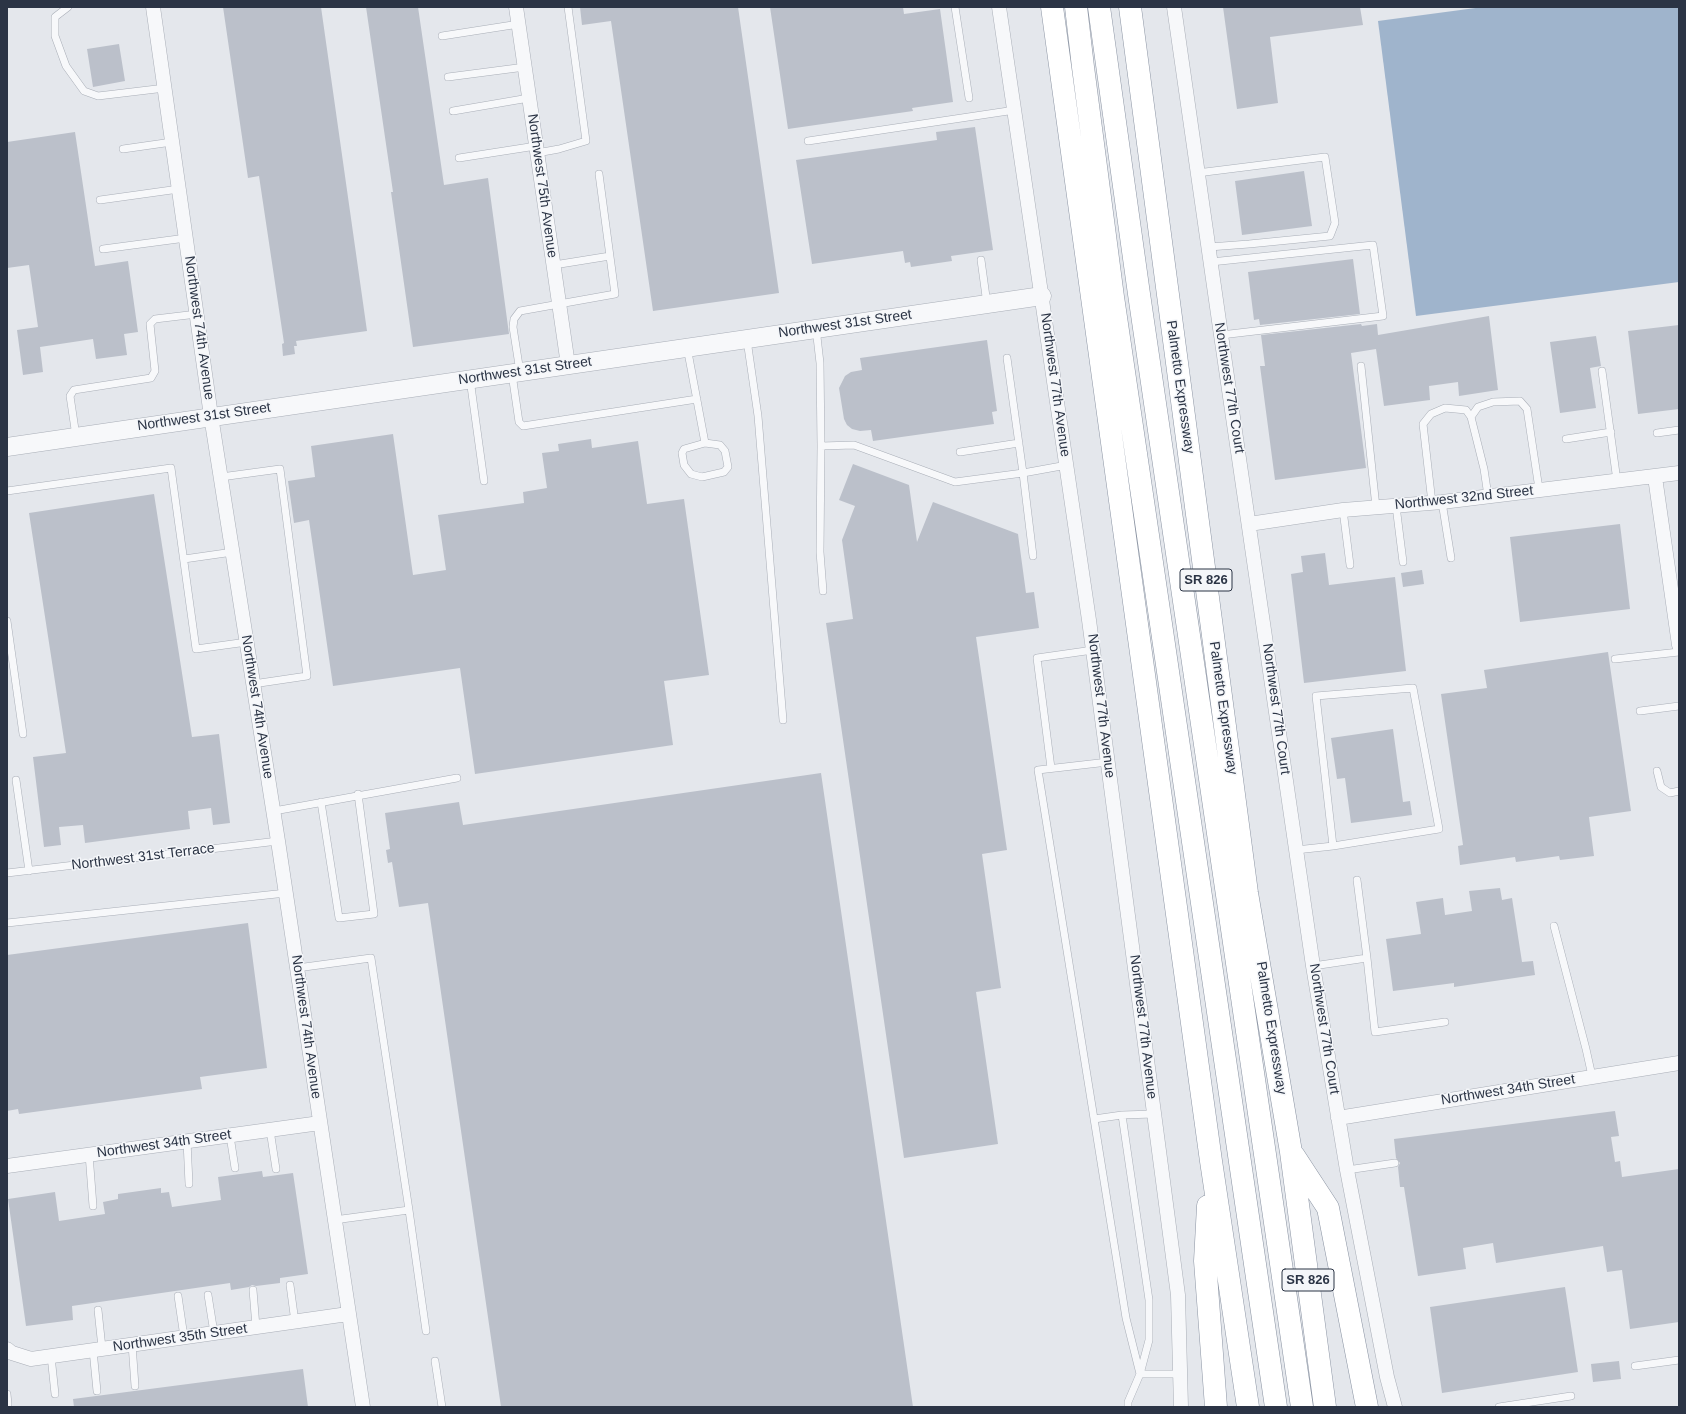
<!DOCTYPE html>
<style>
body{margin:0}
#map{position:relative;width:1686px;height:1414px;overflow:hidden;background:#e4e7ec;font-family:Arial,sans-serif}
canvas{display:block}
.frame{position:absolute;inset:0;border:8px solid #2b3445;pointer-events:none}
</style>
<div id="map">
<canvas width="1686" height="1414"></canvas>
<div class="frame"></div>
</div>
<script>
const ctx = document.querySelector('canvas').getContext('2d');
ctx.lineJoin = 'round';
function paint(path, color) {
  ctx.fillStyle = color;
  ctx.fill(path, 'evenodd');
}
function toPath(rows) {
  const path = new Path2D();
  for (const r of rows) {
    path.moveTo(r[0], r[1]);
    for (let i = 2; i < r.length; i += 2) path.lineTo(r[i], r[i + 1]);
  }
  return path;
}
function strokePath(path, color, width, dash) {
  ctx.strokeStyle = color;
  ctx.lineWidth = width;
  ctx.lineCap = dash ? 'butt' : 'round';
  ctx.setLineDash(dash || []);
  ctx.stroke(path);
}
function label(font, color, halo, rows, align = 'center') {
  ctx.font = font + ' Arial,sans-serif';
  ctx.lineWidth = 3;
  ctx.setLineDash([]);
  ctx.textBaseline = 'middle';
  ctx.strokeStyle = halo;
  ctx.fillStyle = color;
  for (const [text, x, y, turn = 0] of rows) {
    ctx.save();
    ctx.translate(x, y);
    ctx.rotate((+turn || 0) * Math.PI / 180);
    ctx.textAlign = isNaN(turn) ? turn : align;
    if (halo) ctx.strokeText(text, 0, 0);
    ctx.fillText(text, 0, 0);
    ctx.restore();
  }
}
const water = toPath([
 [1483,7,1679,7,1679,282,1416,316,1378,21]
]);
const building = toPath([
 [223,7,321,7,367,331,296,341,297,346,294,346,295,354,283,356,282,344,284,343,259,176,248,178],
 [366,7,418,7,444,185,488,178,509,334,413,347,391,192,393,192],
 [580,7,738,7,779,293,653,311,611,21,582,25],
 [770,7,903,7,904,14,940,9,953,102,912,108,913,111,788,129],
 [1223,7,1360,7,1363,25,1270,37,1278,103,1237,109],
 [119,44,125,81,93,87,87,49],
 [975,127,993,250,951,256,952,261,911,267,910,262,905,263,903,251,812,264,796,160,937,140,936,132],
 [75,132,95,266,128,261,138,332,124,334,127,355,96,359,93,339,40,347,43,372,23,375,17,330,38,327,29,265,7,268,7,142],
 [1304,171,1312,226,1242,235,1235,181],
 [1353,259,1360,314,1260,325,1259,319,1254,320,1248,272],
 [1489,316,1498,390,1459,396,1458,382,1429,386,1430,400,1384,406,1376,349,1351,353,1366,468,1275,480,1260,366,1265,366,1261,335,1361,324,1362,326,1377,324,1378,335],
 [1679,325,1679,409,1638,414,1628,331],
 [1596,336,1601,366,1590,368,1596,408,1560,413,1550,342],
 [987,340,997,411,992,412,994,424,873,441,871,430,860,431,852,429,847,425,844,419,839,388,845,376,851,372,862,370,860,358],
 [393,434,413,575,446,570,438,515,524,503,523,492,547,488,542,453,559,451,558,444,591,439,592,448,638,441,647,504,684,499,709,675,664,681,673,745,475,774,460,668,333,686,309,520,294,523,288,481,315,477,311,446],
 [853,464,909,485,917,542,933,502,1018,534,1026,593,1034,592,1039,628,976,637,1007,850,982,854,1001,988,976,992,998,1144,904,1158,826,623,853,619,842,540,855,506,839,500],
 [154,494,192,737,219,734,230,823,213,825,211,808,188,811,190,829,85,843,83,825,59,827,61,845,44,847,33,757,66,753,29,513],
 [1620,524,1630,609,1520,622,1510,537],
 [1325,553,1329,585,1395,577,1406,671,1304,683,1291,574,1303,572,1301,556],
 [1422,570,1424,584,1403,587,1401,573],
 [1608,652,1631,811,1589,817,1594,856,1560,860,1559,856,1516,862,1515,857,1460,865,1458,846,1463,845,1441,694,1487,688,1484,670],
 [1393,729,1403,802,1410,801,1412,815,1351,823,1345,778,1337,779,1331,738],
 [821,773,913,1407,501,1407,428,903,399,907,392,862,388,863,386,850,390,849,385,813,459,802,463,825],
 [1500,888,1502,900,1512,898,1522,962,1533,961,1535,975,1454,987,1454,983,1393,991,1386,939,1421,934,1416,902,1443,898,1445,915,1472,911,1469,891],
 [248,923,267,1068,200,1077,202,1089,19,1114,18,1109,7,1111,7,955],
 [1615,1111,1619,1136,1611,1137,1615,1162,1620,1161,1622,1177,1679,1169,1679,1322,1630,1329,1622,1270,1607,1272,1603,1246,1496,1263,1493,1243,1463,1248,1466,1269,1418,1276,1404,1187,1400,1187,1398,1167,1400,1163,1396,1158,1394,1139],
 [262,1171,263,1177,293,1173,308,1274,280,1278,280,1283,256,1286,252,1285,249,1287,231,1290,230,1283,72,1306,73,1320,26,1326,8,1199,55,1192,59,1221,105,1214,103,1202,118,1199,118,1194,161,1188,161,1193,169,1192,172,1207,221,1200,218,1177],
 [1565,1287,1578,1372,1442,1393,1430,1307],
 [1619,1361,1621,1379,1593,1382,1591,1364],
 [303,1369,308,1407,74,1407,73,1399]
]);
const service = toPath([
 [68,7,55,17,55,36,66,66,84,91,98,96,165,88],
 [955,7,969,98],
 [442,36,519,24],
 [448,77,525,67],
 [453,111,529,98],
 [808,141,1015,110],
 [123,149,172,142],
 [537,153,559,149,586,141,568,7],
 [459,158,536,146],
 [1197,173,1325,157,1335,223,1330,236,1249,244,1209,247],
 [100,200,179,189],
 [103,249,186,238],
 [981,260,987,304],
 [1211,262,1373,245,1383,316,1221,335],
 [554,265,610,256],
 [816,328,820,363,821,446],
 [747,340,758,416,783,720],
 [687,347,705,443],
 [1007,358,1023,473,1067,465],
 [1361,366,1376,507],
 [1602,371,1617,481],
 [520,372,513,327,514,319,520,311,615,294,599,174],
 [512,374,519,422,523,426,697,399],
 [470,379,484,481],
 [1471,417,1478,407,1493,402,1520,401,1527,409,1539,489],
 [1657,433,1679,430],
 [76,436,70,396,74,390,151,378,155,371,150,324,155,319,197,314],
 [1566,439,1611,432],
 [705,443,720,445,725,451,728,467,724,472,702,477,691,474,684,465,682,453,684,449,705,443],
 [960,452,1019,443],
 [221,477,280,469,307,676,253,684],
 [7,491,171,468,196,649,247,642],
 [1442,502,1451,558],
 [1432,503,1423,424,1431,414,1445,408,1466,410,1471,417,1484,469,1488,496],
 [1396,506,1403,562],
 [1343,510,1350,565],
 [184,559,233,552],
 [823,591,820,552,821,446,854,445,955,482,1023,473,1033,556],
 [7,621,23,734],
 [1615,659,1679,652],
 [1640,711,1679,706],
 [1108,762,1038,770,1126,1318,1140,1374,1128,1402,1128,1407],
 [1051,768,1037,658,1093,650],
 [1657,771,1661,787,1670,793,1679,791],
 [16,780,29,871],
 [321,802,339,918,374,914,358,794],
 [274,811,457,778],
 [1296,850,1333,846,1439,829,1413,688,1316,696,1333,846],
 [7,873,278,841],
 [1357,880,1367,958],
 [7,923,286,893],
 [1554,926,1586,1049,1592,1076],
 [1313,966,1367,958,1375,1032,1445,1022],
 [297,968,371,958,409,1210,334,1220],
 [1122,1115,1154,1114],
 [1094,1119,1122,1115,1149,1300,1149,1340,1140,1374,1180,1374],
 [270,1130,276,1169],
 [230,1136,235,1168],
 [187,1141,189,1184],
 [89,1154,93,1206],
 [1347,1170,1395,1163],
 [409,1210,426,1331],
 [290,1285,295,1322],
 [253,1290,256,1327],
 [208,1295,214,1333],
 [178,1296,184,1337],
 [98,1310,102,1348],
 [132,1344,135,1386],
 [93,1350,97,1391],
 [51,1356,55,1394],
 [435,1361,442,1407],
 [1635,1366,1679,1360],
 [7,1394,8,1404],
 [1499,1407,1571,1396]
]);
const minor = toPath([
 [153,7,211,416,278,841,363,1407],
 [516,7,568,365],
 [999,7,1089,620,1178,1295,1181,1407],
 [1174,7,1221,335,1313,966,1347,1170,1387,1377,1395,1407],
 [1655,477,1679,645],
 [1249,524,1343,510,1442,502,1679,473],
 [1338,1118,1679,1063],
 [7,1166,320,1123],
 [7,1349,12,1353,31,1359,348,1314]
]);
const tertiary = toPath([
 [7,447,1042,296]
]);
const motorway = toPath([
 [1052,7,1211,1161,1248,1407],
 [1076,7,1083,67,1113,297,1276,1407],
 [1099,7,1139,294,1302,1407],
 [1130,7,1247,893,1291,1152,1325,1407],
 [1294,1156,1328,1208,1367,1407],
 [1208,1206,1205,1261,1216,1407]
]);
const shields = [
 [1206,580,52],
 [1308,1280,52]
];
const shieldNames = [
 ["SR 826",1206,580],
 ["SR 826",1308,1280]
];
const streetNames = [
 ["Northwest 75th Avenue",542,186,82],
 ["Northwest 31st Street",845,324,-8],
 ["Northwest 74th Avenue",199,328,82],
 ["Northwest 31st Street",525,371,-8],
 ["Northwest 77th Avenue",1055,385,82],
 ["Palmetto Expressway",1180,387,82],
 ["Northwest 77th Court",1229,388,81],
 ["Northwest 31st Street",204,417,-8],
 ["Northwest 32nd Street",1464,498,-6],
 ["Northwest 77th Avenue",1101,706,83],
 ["Northwest 74th Avenue",257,707,81],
 ["Palmetto Expressway",1223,708,82],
 ["Northwest 77th Court",1276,709,82],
 ["Northwest 31st Terrace",143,857,-7],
 ["Northwest 74th Avenue",306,1027,82],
 ["Northwest 77th Avenue",1143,1027,83],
 ["Palmetto Expressway",1271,1028,81],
 ["Northwest 77th Court",1324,1029,81],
 ["Northwest 34th Street",1508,1090,-9],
 ["Northwest 34th Street",164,1144,-8],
 ["Northwest 35th Street",180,1338,-8]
];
paint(water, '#9fb4cc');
paint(building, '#bbc0ca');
strokePath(service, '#a9aeb7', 8);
strokePath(minor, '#a9aeb7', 15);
strokePath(tertiary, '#a9aeb7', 19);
strokePath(motorway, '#8b94a3', 23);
strokePath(service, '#f7f8fa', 7);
strokePath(minor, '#f7f8fa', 14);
strokePath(tertiary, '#f7f8fa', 18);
strokePath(motorway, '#fff', 22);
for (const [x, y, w] of shields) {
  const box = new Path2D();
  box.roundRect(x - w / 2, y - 11, w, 22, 3);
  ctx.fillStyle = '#f4f6f9';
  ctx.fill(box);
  strokePath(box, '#2b3445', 1);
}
label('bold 13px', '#2b3445', null, shieldNames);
label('14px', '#2b3445', '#f4f6f9', streetNames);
</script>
